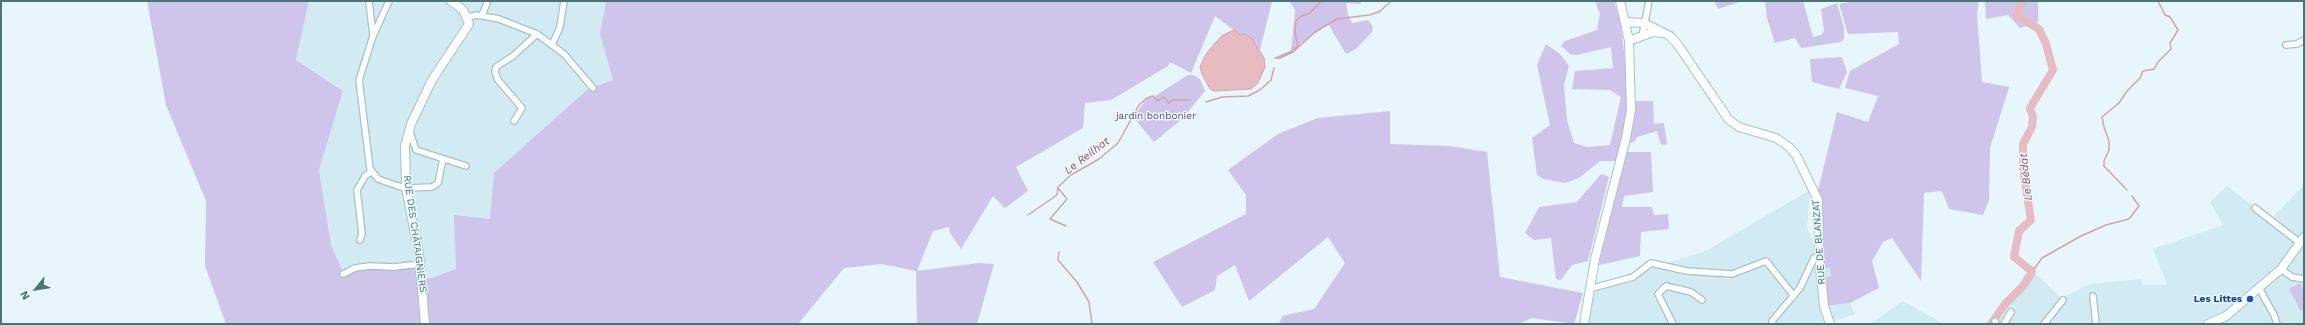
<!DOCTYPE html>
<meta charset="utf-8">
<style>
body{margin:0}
#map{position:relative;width:2305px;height:325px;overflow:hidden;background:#e6f6fc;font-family:"Work Sans",sans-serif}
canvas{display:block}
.frame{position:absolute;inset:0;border:2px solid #4b7475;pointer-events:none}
.north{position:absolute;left:16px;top:269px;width:40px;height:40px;-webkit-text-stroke:3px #ecf9ff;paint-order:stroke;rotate:240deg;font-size:11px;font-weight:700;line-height:16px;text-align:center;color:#4b7475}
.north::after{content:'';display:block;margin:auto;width:14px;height:18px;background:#4b7475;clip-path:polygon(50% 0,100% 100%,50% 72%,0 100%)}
</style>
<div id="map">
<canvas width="2305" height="325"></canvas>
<div class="frame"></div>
<div class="north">N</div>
</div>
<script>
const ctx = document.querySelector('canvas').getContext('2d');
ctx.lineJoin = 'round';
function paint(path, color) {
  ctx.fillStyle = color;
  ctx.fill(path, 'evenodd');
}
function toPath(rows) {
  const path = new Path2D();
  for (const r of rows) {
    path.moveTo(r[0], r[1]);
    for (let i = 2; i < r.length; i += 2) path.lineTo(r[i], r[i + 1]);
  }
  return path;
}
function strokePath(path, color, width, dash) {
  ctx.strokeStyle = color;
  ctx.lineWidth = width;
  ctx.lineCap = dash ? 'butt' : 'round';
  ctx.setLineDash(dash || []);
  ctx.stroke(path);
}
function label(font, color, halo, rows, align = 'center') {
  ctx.font = font + ' "Work Sans",sans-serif';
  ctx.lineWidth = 3;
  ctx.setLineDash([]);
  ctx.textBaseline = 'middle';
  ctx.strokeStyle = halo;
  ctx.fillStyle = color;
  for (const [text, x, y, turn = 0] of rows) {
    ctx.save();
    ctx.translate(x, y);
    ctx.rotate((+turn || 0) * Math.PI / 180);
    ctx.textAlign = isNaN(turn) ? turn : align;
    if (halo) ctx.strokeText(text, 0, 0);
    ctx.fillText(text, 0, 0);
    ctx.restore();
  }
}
const residential = toPath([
 [309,1,606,1,600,34,613,80,490,219,456,269,428,279,372,267,342,270,331,245,319,170,343,91,296,60],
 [2304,185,2304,324,1996,324,1997,313,2036,274,2061,298,2090,284,2141,279,2143,285,2167,285,2153,249,2223,225,2210,202,2227,186,2270,220],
 [1810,190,1807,227,1824,268,1830,268,1831,276,1825,277,1828,306,1850,303,1855,314,1832,322,1833,324,1583,324,1591,292,1633,278,1648,269,1706,251],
 [1903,301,1944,324,1870,324]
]);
const green = toPath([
 [147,1,309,1,296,60,343,91,319,170,331,245,342,270,372,267,417,267,428,279,456,269,454,215,490,219,494,173,587,90,613,80,600,34,606,1,1272,1,1260,50,1215,16,1191,73,1170,62,1168,66,1111,100,1085,103,1083,128,1016,167,1028,191,1005,208,993,196,961,249,950,233,949,227,933,231,917,271,979,263,994,264,977,324,917,324,916,271,882,264,844,268,798,324,226,324,205,266,206,201,166,105],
 [1289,1,1360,1,1361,4,1346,3,1348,15,1352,23,1368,20,1373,27,1372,32,1356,49,1346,54,1328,24,1291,51,1295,10],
 [1595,1,1614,1,1621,25,1628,88,1629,109,1617,161,1600,161,1579,178,1565,183,1543,179,1537,175,1532,138,1550,125,1537,65,1546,44,1561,55,1569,66,1564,85,1567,120,1574,143,1587,147,1610,145,1621,97,1610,90,1572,89,1575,71,1613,68,1611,47,1577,55,1570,54,1561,46,1565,41,1597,30,1600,14],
 [1714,1,1743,1,1718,9],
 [1765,1,1803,1,1813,37,1821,35,1824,31,1821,9,1837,3,1844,28,1844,39,1841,42,1801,48,1795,38,1775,43,1767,18],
 [1854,1,1979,1,1977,14,1982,82,2009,87,1990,148,1989,200,1983,215,1949,209,1942,191,1924,193,1921,281,1892,238,1883,242,1872,261,1879,288,1850,303,1827,306,1825,277,1831,276,1830,268,1824,268,1821,251,1823,209,1818,191,1837,112,1868,122,1878,96,1845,88,1850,71,1899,44,1898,32,1848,34,1839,4],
 [1985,1,2038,1,2038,22,2020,28,2008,15,1986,19],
 [1842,57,1847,72,1839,89,1812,82,1810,59],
 [1188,75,1193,75,1200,79,1205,91,1181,120,1154,142,1133,117,1148,97,1152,98],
 [1636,101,1653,101,1654,124,1664,123,1667,144,1661,145,1657,131,1637,137,1634,142,1629,143],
 [1390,111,1390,144,1450,146,1487,152,1500,277,1583,293,1574,324,1532,318,1518,324,1279,324,1282,316,1314,309,1345,263,1328,237,1249,301,1235,265,1217,276,1215,290,1182,307,1153,262,1246,214,1246,195,1228,170,1278,134,1318,118],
 [1627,152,1651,152,1653,192,1624,196,1622,207,1652,207,1654,215,1668,214,1669,229,1641,232,1640,256,1599,265,1604,235],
 [1601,174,1609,177,1588,261,1572,265,1561,280,1556,279,1551,238,1534,240,1525,233,1539,207,1577,202],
 [2300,283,2304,291,2304,309,2301,311,2289,289]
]);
const water = toPath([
 [1234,30,1240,35,1245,34,1252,39,1264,58,1265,67,1258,83,1251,89,1214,91,1210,89,1202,74,1200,67,1206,54,1215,43,1223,35,1234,30]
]);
const stream = toPath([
 [1275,58,1280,58,1293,52,1315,32,1337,19,1369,15,1379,12,1391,1],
 [1276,58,1290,52,1298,46,1295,32,1296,21,1301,16,1310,13,1321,1],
 [1206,102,1222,97,1248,96,1260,90,1271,80,1274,68],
 [1058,188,1067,199,1050,219,1066,226],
 [2127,190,2104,166,2104,161,2109,150,2109,141,2104,127,2102,117,2119,103,2127,91,2140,78,2143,71,2154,69,2158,62,2171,49,2170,43,2178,30,2170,17,2165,15,2158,1],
 [1028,215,1057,195,1058,187,1071,175,1099,159,1118,143,1139,105,1147,98,1153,96,1157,101,1164,97,1169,103,1173,100,1191,100],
 [1059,252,1058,260,1077,282,1089,302,1092,324],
 [2032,272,2042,258,2081,236,2106,225,2129,219,2139,206,2132,196]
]);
const river = toPath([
 [2022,1,2017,16,2039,29,2046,44,2053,70,2030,108,2033,117,2032,127,2023,144,2023,169,2031,220,2019,231,2014,257,2029,269],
 [1991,324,2005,304,2023,286,2032,272,2031,270]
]);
const street = toPath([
 [369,1,373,36],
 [389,1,373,36,359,80,370,169,378,179,398,186,406,188,432,187,438,183,443,159],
 [482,15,488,1],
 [468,17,477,15,499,19,537,34,564,54,593,88],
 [1642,36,1649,1],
 [552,45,560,27,564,1],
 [2286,45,2297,44,2304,40],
 [514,121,522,108,498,80,495,72,496,67,513,56,537,34],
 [409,129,416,150,466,166],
 [2255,208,2300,243],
 [360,240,362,234,357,190,365,176,371,172],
 [2281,269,2292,277,2304,279],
 [343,274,355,268,370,266,394,267,420,264],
 [2259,288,2274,315,2277,324],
 [1589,289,1633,277,1651,263,1687,271,1732,274,1766,261,1794,296],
 [2093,296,2096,324],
 [1995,321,1996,324],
 [1673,324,1658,294,1666,286,1691,292,1702,300],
 [1773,324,1772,321,1800,288,1814,258,1819,255],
 [2004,324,2011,312],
 [2044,324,2063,300]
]);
const secondary = toPath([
 [1625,22,1644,23,1670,36,1678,45,1729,120,1739,127,1776,138,1789,147,1796,155,1818,200,1819,255,1824,306,1830,324],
 [1629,41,1653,32,1663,33],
 [425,324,419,254,406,188,405,146,411,124,432,80,469,24,463,10,451,1],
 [1584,324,1595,259,1626,138,1631,110,1629,41,1620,1],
 [2208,324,2226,316,2281,269,2304,237]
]);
const markers = [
 [2250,299,4,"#1a4fb4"]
];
const parkNames = [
 ["jardin bonbonier",1156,116]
];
const streetNames = [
 ["RUE DES CHÂTAIGNIERS",415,234,82],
 ["RUE DE BLANZAT",1819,242,-94]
];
const transitNames = [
 ["Les Littes",2242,299]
];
const waterNames = [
 ["Le Reilhat",1087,156,-37],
 ["Le Bédat",2026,177,-96]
];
paint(residential, '#d2eaf1');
paint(green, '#cfc4ea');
paint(water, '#e6bbc2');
strokePath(water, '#d7a1aa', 1);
strokePath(stream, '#d7a1aa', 1.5);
strokePath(river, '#e6bbc2', 8);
strokePath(street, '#a4c3c7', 8);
strokePath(secondary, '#a3c5ca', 10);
strokePath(street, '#fff', 5.5);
strokePath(secondary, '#fff', 8);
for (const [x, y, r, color] of markers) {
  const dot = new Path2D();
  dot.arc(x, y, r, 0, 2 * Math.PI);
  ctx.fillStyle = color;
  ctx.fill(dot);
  strokePath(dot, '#ecf9ff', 1.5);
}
label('10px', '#614987', '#ecf9ff', parkNames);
label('10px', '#4b7475', '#ecf9ff', streetNames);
label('bold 10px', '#164399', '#ecf9ff', transitNames, 'right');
label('italic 11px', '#9d4e5a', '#ecf9ff', waterNames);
</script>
